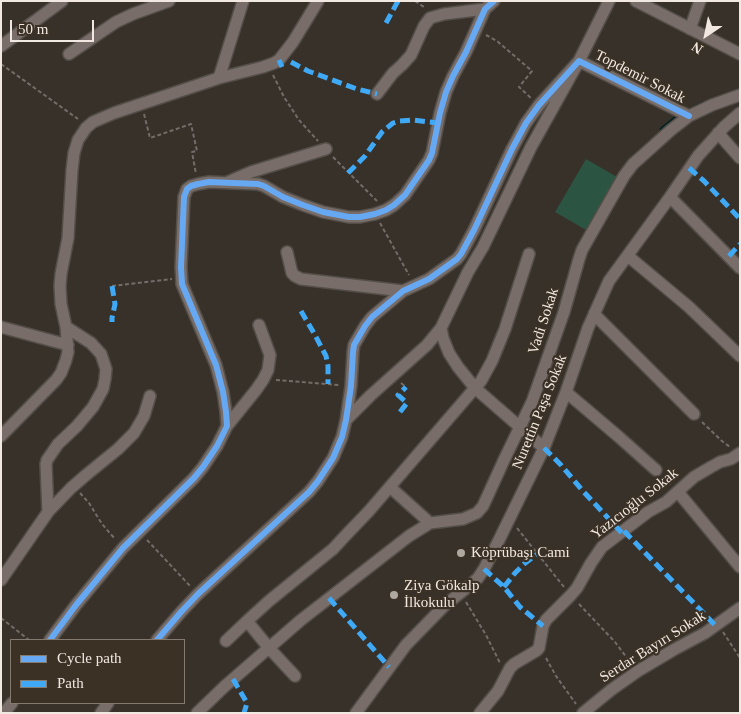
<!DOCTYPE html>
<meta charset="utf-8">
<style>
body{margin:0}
#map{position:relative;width:741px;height:714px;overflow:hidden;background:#37312a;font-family:"Times New Roman",serif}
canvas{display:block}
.frame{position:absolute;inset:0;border:2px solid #f0e8e1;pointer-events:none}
.legend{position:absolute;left:10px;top:639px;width:175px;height:65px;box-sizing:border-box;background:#3c3125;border:1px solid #847a70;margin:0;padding:6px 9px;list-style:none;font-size:15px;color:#f0e8e1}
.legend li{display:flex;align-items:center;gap:10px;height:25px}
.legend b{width:25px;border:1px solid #847a70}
.north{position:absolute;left:681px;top:10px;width:50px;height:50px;-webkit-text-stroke:4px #3c3125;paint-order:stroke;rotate:214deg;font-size:14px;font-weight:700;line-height:20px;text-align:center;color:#f0e8e1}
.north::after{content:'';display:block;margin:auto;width:18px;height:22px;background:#f0e8e1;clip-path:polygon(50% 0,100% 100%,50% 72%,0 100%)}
.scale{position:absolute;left:10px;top:20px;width:84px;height:22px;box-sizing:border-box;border:2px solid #f0e8e1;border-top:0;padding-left:6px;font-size:15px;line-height:18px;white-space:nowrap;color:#f0e8e1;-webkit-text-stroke:4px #3c3125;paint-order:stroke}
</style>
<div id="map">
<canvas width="741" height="714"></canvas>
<div class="frame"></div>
<ul class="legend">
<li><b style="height:6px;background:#66a8f1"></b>Cycle path</li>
<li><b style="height:6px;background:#3fa9f5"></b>Path</li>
</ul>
<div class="north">N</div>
<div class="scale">50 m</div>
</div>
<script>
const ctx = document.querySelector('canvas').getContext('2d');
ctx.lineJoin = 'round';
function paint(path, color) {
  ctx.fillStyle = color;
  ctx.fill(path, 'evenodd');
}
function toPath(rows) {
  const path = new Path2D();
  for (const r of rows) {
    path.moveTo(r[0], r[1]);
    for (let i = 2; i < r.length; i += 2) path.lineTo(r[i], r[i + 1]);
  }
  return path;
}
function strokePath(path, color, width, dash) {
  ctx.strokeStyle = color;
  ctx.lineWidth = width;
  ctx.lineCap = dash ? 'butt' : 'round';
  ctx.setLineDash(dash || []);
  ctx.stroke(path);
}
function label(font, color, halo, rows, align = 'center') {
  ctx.font = font + ' "Times New Roman",serif';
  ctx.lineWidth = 4.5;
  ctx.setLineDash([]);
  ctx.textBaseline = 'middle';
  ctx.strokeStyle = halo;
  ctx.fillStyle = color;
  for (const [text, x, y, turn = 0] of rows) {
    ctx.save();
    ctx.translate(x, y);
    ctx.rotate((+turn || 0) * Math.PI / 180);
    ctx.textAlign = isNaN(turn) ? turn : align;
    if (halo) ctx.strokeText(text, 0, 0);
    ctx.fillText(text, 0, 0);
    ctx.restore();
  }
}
const green = toPath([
 [586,159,617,177,586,230,555,212]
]);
const stream = toPath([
 [691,109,703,103],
 [661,129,676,117]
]);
const path = toPath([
 [415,1,424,7],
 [486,35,497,41,532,71,519,87,531,98],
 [1,64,78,119],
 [273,75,284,97,299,120,318,141],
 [144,114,150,138,191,124,197,151,192,152,196,174],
 [333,157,377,201],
 [380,223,409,275],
 [112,286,172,279],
 [276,380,339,385],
 [401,383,406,387],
 [702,422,722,441,730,447],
 [663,477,671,485],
 [80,493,89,503,102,524,115,539],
 [517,528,564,587],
 [147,540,191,587],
 [466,602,486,635,500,663],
 [579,604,615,642,630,662],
 [1,618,29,640],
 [723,632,740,658],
 [546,658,556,676,576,704]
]);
const minor = toPath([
 [636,1,740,54],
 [690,29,700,1],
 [1,46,62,1],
 [69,54,116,22,133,14,169,1],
 [219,78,243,1],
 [377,94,393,73,402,65,411,55,424,26,430,18,444,14,485,9],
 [718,133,740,158],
 [228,182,251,172,326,149],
 [670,197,740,268],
 [287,252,292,273,295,276,301,279,403,291],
 [628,256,689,307,740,356],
 [594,314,694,414],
 [1,327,68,345],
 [566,392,619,437,656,470],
 [346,420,371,395,427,345,441,328],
 [227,426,256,390,263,380,268,370,270,355,259,325],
 [1,436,56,380,61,373,66,360,68,352,66,327],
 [544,448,475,388,458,367,449,353,443,338,441,328,468,272,483,247,531,147,579,61,609,1],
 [390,487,430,523],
 [678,492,740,567],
 [48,512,46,464,47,460,58,444,77,426,93,407,103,389,105,379,106,369,101,354,91,343,66,327,61,304,60,286,61,274,68,238,72,170,74,153,78,140,86,128,93,122,114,113,219,78,263,67,274,63,279,60,293,42,318,1],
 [1,580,48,512,71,488,86,475,118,449,134,433,144,416,150,396],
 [50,640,76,605,123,548,194,478,203,467,217,446,227,426,226,412,223,392,216,365,182,284,181,267,184,197,187,189,191,186,198,184,209,182,258,184,264,186,283,197,303,205,323,212,349,217,360,217,375,214,386,210,394,205,405,195,429,160,432,153,440,113,446,92,453,76,466,52,485,9,494,1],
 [157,640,181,612,198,594,309,492,318,481,333,458,342,437,346,420,351,386,353,352,354,345,365,326,372,317,403,291,429,279,457,259,461,254,474,230,512,149,526,123,539,105,579,61,689,116],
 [226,641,247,621],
 [295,676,269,648,247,621,269,601,333,549,346,535,369,511,481,381,492,361,505,329,529,254],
 [4,713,12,703],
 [101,713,108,703],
 [197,713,225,686,301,620,409,536,430,523,463,519,477,513,483,506,504,460,532,402,564,312,579,259,582,250,624,176,633,164,641,157,671,130,689,116,712,105,740,95],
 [356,713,406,645,445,605,469,586,478,578,484,569,498,542,544,448,566,392,588,328,609,281,670,197,698,156,724,127,740,113],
 [480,713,498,691,510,668,514,664,536,651,539,648,543,626,546,620,571,595,577,588,591,563,602,547,648,512,666,502,694,477,711,467,720,462,731,459,740,453],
 [583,713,611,690,638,671,675,649,705,633,740,608]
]);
const quiet = toPath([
 [386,23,398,1],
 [279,60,282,67],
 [291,62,308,71,357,89,377,94],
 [689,168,704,181,740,219],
 [348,173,365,156,382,132,393,123,399,121,412,120,438,123],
 [729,256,740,244],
 [112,286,115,304,112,318,112,322],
 [301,311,315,335,326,356,328,366,328,384],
 [400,412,407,403,398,395,406,387],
 [544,448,561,465,582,490,622,533],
 [624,531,716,626],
 [484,569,504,587,520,607,543,626],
 [504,587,515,573,524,564,537,554],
 [329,598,389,667],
 [233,679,247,703,244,713]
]);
const cycleway = toPath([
 [50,640,76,605,123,548,194,478,203,467,217,446,227,426,226,412,223,392,216,365,182,284,181,267,184,197,187,189,191,186,198,184,209,182,258,184,264,186,283,197,303,205,323,212,349,217,360,217,375,214,386,210,394,205,405,195,429,160,432,153,440,113,446,92,453,76,466,52,485,9,494,1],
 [157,640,181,612,198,594,309,492,318,481,333,458,342,437,346,420,351,386,353,352,354,345,365,326,372,317,403,291,429,279,457,259,461,254,474,230,512,149,526,123,539,105,579,61,689,116]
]);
const markers = [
 [461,553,5,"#afa8a1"],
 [394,595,5,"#afa8a1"]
];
const streetNames = [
 ["Topdemir Sokak",640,77,27],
 ["Vadi Sokak",544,321,-72],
 ["Nurettin Paşa Sokak",540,412,-68],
 ["Yazıcıoğlu Sokak",635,504,-38],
 ["Serdar Bayırı Sokak",653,647,-32]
];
const poiNames = [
 ["Köprübaşı Cami",471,553],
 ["Ziya Gökalp",404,586],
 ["İlkokulu",404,603]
];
paint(green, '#2c5442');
strokePath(stream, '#052222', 3);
strokePath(minor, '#544e48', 14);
strokePath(path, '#736c68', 2, [4, 2.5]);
strokePath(minor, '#786d69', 11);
strokePath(quiet, '#3fa9f5', 5, [10, 5]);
strokePath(cycleway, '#66a8f1', 6);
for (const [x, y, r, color] of markers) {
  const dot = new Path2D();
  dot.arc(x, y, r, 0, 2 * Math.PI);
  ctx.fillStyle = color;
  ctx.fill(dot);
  strokePath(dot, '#3c3125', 2);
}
label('15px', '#f0e8e1', '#3c3125', streetNames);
label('15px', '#f0e8e1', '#3c3125', poiNames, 'left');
</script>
